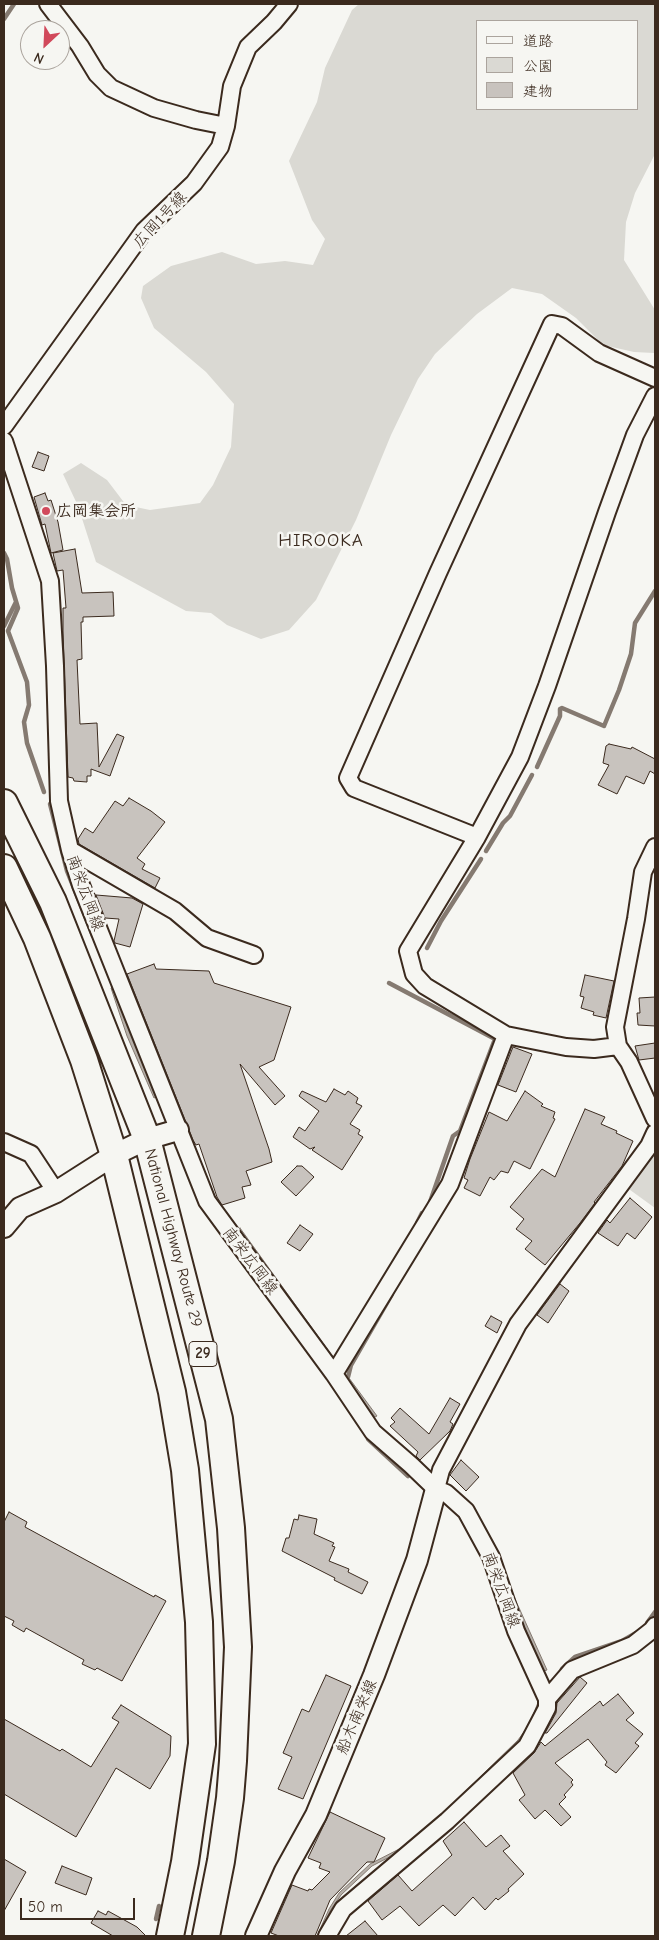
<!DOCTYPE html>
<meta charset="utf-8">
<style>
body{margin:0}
#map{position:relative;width:659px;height:1940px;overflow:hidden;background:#f6f6f2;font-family:"Comic Neue","Klee One",sans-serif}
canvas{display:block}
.frame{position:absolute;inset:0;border:5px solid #3b2a1e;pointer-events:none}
.legend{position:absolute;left:476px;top:20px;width:162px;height:90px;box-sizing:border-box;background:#f6f6f2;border:1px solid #aba49d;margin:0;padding:6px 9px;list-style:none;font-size:15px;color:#3b2a1e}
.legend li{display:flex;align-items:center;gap:10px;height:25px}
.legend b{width:25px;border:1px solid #aba49d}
.north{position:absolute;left:20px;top:20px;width:50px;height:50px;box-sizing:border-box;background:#f6f6f2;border:1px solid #aba49d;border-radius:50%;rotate:205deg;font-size:14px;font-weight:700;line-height:20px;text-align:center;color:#3b2a1e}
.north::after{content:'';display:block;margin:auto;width:18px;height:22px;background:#d1495b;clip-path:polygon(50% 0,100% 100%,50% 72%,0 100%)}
.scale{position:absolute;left:20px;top:1898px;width:115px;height:22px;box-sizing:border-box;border:2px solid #3b2a1e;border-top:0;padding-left:6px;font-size:15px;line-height:18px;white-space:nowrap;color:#3b2a1e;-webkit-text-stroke:4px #f6f6f2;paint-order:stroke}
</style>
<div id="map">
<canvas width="659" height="1940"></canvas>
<div class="frame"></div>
<ul class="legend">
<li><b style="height:6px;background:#f6f6f2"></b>道路</li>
<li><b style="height:14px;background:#dad9d3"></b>公園</li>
<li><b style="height:14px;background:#c8c3be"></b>建物</li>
</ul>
<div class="north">N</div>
<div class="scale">50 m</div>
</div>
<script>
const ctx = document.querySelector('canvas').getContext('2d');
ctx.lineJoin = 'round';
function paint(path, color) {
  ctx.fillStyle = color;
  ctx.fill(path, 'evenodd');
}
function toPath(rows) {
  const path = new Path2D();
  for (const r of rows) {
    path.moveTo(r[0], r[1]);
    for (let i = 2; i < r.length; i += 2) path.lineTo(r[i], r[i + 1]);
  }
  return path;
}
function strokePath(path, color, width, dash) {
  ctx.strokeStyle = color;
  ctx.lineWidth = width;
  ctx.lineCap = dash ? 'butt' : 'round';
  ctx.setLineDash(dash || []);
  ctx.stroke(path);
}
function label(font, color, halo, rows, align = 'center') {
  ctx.font = font + ' "Comic Neue","Klee One",sans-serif';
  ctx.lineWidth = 5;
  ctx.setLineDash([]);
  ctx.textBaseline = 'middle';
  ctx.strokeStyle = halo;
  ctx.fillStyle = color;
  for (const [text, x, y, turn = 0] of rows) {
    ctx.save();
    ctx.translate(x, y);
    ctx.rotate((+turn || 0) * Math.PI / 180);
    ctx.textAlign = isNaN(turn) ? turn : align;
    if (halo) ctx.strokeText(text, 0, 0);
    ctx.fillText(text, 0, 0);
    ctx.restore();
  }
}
const green = toPath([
 [359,4,655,4,655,154,635,193,626,222,624,260,655,310,655,351,654,353,634,352,603,345,576,318,542,294,512,288,477,314,435,354,418,379,391,435,356,520,316,600,289,630,261,639,227,625,211,613,186,611,96,562,78,506,63,474,81,463,107,480,126,505,150,510,200,503,213,485,231,447,234,404,206,372,154,328,141,298,143,286,171,266,222,252,256,264,285,261,313,265,325,239,312,220,289,161,317,102,325,68,352,10],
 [478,21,638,21,638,109,478,109],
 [655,1149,655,1208,626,1187]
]);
const water = toPath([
 [115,985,158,1096,154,1098,127,1036,111,988,115,985],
 [240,1228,333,1357,330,1359,238,1230,240,1228],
 [349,1378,377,1416,375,1417,347,1380,349,1378],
 [493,1550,547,1670,544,1671,512,1599,493,1550],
 [537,1705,540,1706,532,1726,520,1742,440,1820,405,1849,372,1866,341,1895,330,1911,319,1936,317,1936,329,1909,339,1893,370,1864,405,1846,437,1819,518,1740,529,1725,537,1705]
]);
const stream = toPath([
 [4,19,14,4],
 [4,553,7,559,12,588,18,608,8,631,27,682,29,705,24,722,27,743,44,792],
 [4,626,16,602],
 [537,767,560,716,560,709,562,708,604,726,619,690,631,654,635,623,655,591],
 [50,804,67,871,93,936],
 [486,851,503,823,510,816,532,775],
 [427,948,441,921,481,859],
 [389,983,495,1039,460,1131,453,1136,430,1202],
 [417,1223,422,1213],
 [348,1377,351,1365,392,1294],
 [368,1439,408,1476],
 [647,1623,655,1612],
 [562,1669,575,1657,622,1641,636,1633],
 [156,1919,159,1906]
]);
const building = toPath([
 [38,452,49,456,44,471,32,467,38,452],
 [45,493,48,501,51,500,58,522,63,550,51,553,45,524,42,525,34,497,45,493],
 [75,549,82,593,113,592,114,616,83,617,83,622,81,622,82,659,77,660,80,724,97,723,99,767,117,734,124,737,110,776,91,769,91,776,87,776,87,782,74,781,73,778,68,777,63,631,63,608,66,608,63,570,57,571,53,553,75,549],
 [609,744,631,749,632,747,655,759,655,774,650,771,644,784,626,776,617,794,598,785,609,765,603,763,606,746,609,744],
 [129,798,151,811,165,822,137,858,145,864,142,869,160,878,155,888,79,844,78,839,85,828,93,833,115,801,123,806,129,798],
 [96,895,132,898,143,904,130,947,115,943,114,941,119,919,105,918,96,895],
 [154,964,156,969,209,971,214,983,291,1007,274,1060,259,1067,285,1096,275,1105,240,1064,269,1149,272,1162,246,1171,251,1185,242,1187,245,1198,222,1205,217,1197,199,1144,196,1145,193,1140,127,974,154,964],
 [585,975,614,981,606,1018,593,1015,594,1012,581,1008,584,997,580,996,585,975],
 [655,997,655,1026,638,1025,637,1013,640,1013,639,998,655,997],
 [655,1043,655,1058,639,1060,635,1046,655,1043],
 [513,1047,532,1054,516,1092,498,1085,513,1047],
 [334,1089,345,1095,348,1091,358,1098,356,1103,362,1106,350,1124,360,1130,358,1134,363,1137,342,1170,312,1150,315,1147,310,1149,293,1137,299,1127,305,1131,319,1111,299,1096,302,1091,326,1102,334,1089],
 [525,1091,543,1104,541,1106,555,1112,553,1118,555,1119,530,1169,514,1161,508,1173,501,1171,494,1180,490,1177,480,1196,464,1188,468,1180,464,1178,470,1159,489,1112,507,1121,525,1091],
 [585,1109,605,1117,601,1124,617,1131,616,1133,633,1141,622,1166,594,1202,595,1203,580,1223,545,1265,525,1249,532,1241,516,1229,524,1219,510,1207,542,1169,555,1177,585,1109],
 [297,1166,302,1166,314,1177,296,1196,281,1182,297,1166],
 [630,1198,652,1217,635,1239,627,1233,618,1246,598,1233,607,1220,610,1223,630,1198],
 [300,1225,313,1234,300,1251,287,1243,300,1225],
 [560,1284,569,1291,548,1323,537,1315,560,1284],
 [491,1316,502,1322,497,1333,485,1326,491,1316],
 [450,1398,460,1404,450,1422,453,1424,450,1431,420,1460,416,1456,418,1452,390,1426,395,1422,391,1418,400,1408,429,1434,450,1398],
 [461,1460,479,1477,466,1491,450,1475,461,1460],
 [9,1512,27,1522,25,1527,154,1597,155,1595,166,1601,122,1681,97,1668,95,1670,82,1664,84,1660,26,1628,24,1632,12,1625,14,1621,4,1616,4,1522,9,1512],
 [299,1515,317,1519,314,1534,334,1543,332,1546,335,1547,329,1561,349,1569,348,1572,368,1582,362,1594,334,1580,335,1578,282,1551,286,1538,289,1538,294,1519,298,1520,299,1515],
 [326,1675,351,1686,303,1799,278,1789,292,1757,283,1753,302,1709,309,1712,326,1675],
 [580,1677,587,1683,547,1733,545,1733,556,1713,557,1703,580,1677],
 [618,1694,634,1713,626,1720,643,1734,635,1743,639,1746,616,1773,605,1765,607,1762,588,1739,555,1763,573,1780,571,1782,573,1785,564,1795,566,1797,559,1804,571,1817,561,1826,545,1810,535,1819,519,1800,525,1795,513,1773,534,1753,541,1742,545,1746,600,1701,603,1706,618,1694],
 [121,1705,171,1736,170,1756,150,1789,116,1768,76,1837,4,1794,4,1719,60,1751,62,1749,91,1767,119,1722,112,1718,121,1705],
 [330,1812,385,1838,374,1862,367,1862,330,1900,315,1936,279,1936,271,1933,292,1885,308,1891,309,1889,312,1890,330,1872,319,1868,321,1863,308,1858,330,1812],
 [464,1822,486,1847,501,1835,510,1846,503,1851,524,1874,508,1889,509,1891,498,1900,496,1898,485,1910,473,1897,455,1916,443,1905,419,1926,400,1906,382,1920,368,1901,398,1875,412,1891,452,1855,443,1841,464,1822],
 [4,1859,26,1872,4,1911,4,1859],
 [62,1866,92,1878,86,1895,55,1883,62,1866],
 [98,1911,106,1915,108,1911,137,1927,146,1936,113,1936,91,1923,98,1911],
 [365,1921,378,1936,346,1936,365,1921]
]);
const minor = toPath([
 [48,4,80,46,97,74,111,88,154,108,196,120,226,126],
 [4,426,144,231,194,183,220,147,226,126,232,86,248,47,274,22,289,4],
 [4,441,50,581,55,666,59,801,70,850,81,885,207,1201,334,1374,373,1432,411,1465,436,1489,446,1493,466,1511,491,1557,516,1631,547,1699,547,1708,527,1746,447,1821,343,1909,327,1936],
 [477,837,354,788,348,778,438,573,552,324,562,326,599,353,655,378],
 [655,847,643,872,636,919,615,1027,618,1046,629,1062,655,1119],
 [70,850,175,911,207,938,254,955],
 [618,1046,594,1049,566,1047,506,1035,425,986,414,974,408,951,477,837,520,757,547,686,607,512,635,435,655,396],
 [4,1142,31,1154,56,1192],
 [334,1374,450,1184,506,1035],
 [436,1489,441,1470,518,1324,649,1146,655,1133],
 [547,1699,572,1670,633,1645,652,1630,655,1626]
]);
const tertiary = toPath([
 [4,1227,20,1208,56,1192,114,1155,147,1139,178,1130],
 [256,1936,285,1871,316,1815,374,1675,417,1560,436,1489]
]);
const trunk = toPath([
 [4,803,53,902,147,1139,219,1419,231,1528,238,1647,233,1761,230,1798,221,1861,206,1936],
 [4,868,37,938,84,1060,114,1155,172,1392,185,1470,199,1622,202,1744,185,1862,170,1936]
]);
const markers = [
 [46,511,5,"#d1495b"]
];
const shields = [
 [203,1354,28]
];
const shieldNames = [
 ["29",203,1354]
];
const streetNames = [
 ["広岡1号線",160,220,-47],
 ["南栄広岡線",85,893,70],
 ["National Highway Route 29",173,1238,75],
 ["南栄広岡線",250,1261,53],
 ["南栄広岡線",501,1590,70],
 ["船木南栄線",357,1717,-67]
];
const poiNames = [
 ["広岡集会所",56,511]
];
const quarterNames = [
 ["HIROOKA",321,541]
];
paint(green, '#dad9d3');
paint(water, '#b6b0a9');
strokePath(water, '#857a71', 1);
strokePath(stream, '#857a71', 4.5);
paint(building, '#c8c3be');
strokePath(building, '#3b2a1e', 1);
strokePath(minor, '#3b2a1e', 20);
strokePath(tertiary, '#3b2a1e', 24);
strokePath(trunk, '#3b2a1e', 30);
strokePath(minor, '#f6f6f2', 16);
strokePath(tertiary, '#f6f6f2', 20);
strokePath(trunk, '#f6f6f2', 26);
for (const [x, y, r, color] of markers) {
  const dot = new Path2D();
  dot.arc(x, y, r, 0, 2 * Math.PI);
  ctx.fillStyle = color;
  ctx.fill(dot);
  strokePath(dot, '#f6f6f2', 2);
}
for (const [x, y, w] of shields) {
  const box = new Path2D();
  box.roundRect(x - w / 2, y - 12.5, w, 25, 4);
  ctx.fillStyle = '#f6f6f2';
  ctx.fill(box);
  strokePath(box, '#3b2a1e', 1);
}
label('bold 15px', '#3b2a1e', null, shieldNames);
label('16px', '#3b2a1e', '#f6f6f2', streetNames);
label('bold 16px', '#3b2a1e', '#f6f6f2', poiNames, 'left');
ctx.letterSpacing = '1px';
label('19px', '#3b2a1e', '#f6f6f2', quarterNames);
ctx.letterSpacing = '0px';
</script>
